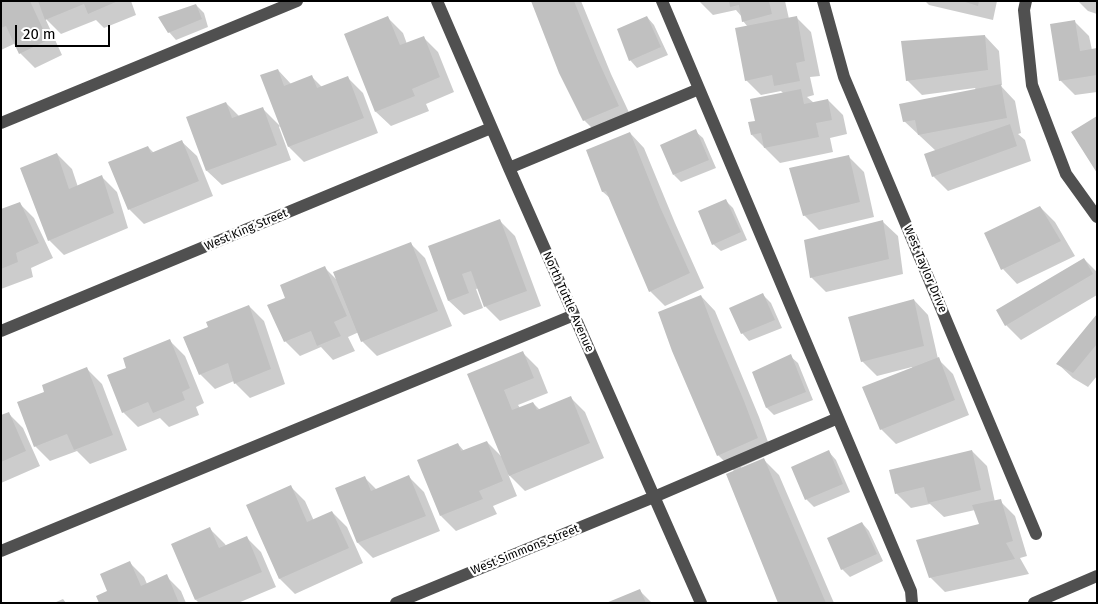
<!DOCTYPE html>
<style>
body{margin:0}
#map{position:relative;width:1098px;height:604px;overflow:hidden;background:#fff;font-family:"Fira Sans",sans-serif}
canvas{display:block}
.frame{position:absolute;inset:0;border:2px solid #000;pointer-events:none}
.scale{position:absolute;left:15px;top:25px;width:95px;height:22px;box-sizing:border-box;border:2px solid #000;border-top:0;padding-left:6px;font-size:15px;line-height:18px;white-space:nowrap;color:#000;-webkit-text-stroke:4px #fff;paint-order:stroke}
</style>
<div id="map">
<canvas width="1098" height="604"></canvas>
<div class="frame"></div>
<div class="scale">20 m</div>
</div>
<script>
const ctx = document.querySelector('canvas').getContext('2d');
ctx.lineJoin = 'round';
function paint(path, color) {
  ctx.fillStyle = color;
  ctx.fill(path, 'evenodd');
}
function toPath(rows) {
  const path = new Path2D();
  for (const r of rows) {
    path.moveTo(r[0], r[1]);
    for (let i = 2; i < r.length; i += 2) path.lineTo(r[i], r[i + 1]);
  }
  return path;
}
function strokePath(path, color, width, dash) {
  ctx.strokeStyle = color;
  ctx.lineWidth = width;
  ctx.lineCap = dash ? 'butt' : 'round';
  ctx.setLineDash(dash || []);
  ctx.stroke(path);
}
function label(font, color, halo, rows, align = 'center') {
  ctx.font = font + ' "Fira Sans",sans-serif';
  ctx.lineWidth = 4.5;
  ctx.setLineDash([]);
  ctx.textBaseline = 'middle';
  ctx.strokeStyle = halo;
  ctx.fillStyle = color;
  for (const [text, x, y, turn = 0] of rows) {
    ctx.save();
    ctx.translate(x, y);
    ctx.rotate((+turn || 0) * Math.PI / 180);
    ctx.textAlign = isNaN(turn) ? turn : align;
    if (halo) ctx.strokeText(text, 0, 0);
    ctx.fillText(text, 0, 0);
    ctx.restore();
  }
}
const shadow = toPath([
 [1,1,131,1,136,15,104,28,96,20,61,34,45,18,62,55,35,68,20,53,16,43,1,50],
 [532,1,581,1,611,74,633,121,599,135,584,120],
 [699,1,785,1,789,19,796,17,811,32,820,76,810,77,814,95,807,97,814,103,828,100,843,115,847,134,830,138,833,152,780,163,752,135,756,122,784,94,781,91,761,95,746,80,748,27,743,21,742,17,736,10,713,15],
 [925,1,997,1,993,20,929,5],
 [1078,1,1097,1,1097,14,1088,11],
 [196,5,204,13,208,27,176,40,169,32],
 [647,17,654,25,668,55,637,68,630,60],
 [388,18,403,33,407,44,423,37,438,52,454,92,426,104,429,111,391,126,376,112],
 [1074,21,1089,36,1092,50,1097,50,1097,92,1075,95,1060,80],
 [985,36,999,51,1002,85,1000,85,1015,101,1021,133,1018,134,1025,140,1031,161,948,191,933,176,936,151,904,121,976,90,975,88,922,95,907,80],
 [278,70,291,84,312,77,323,88,348,78,363,93,378,133,304,162,289,147,262,76],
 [226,103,240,117,262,108,280,126,279,127,291,160,222,185,207,171],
 [695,131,703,138,716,168,681,182,674,175],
 [630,133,644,148,675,223,704,288,665,306,650,291,611,199,603,192,587,151],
 [182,142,197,156,213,196,144,224,129,209,148,147,154,153],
 [57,154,72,169,78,187,102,177,117,192,128,228,64,255,49,240],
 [849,157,864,172,874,217,819,230,804,215],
 [726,201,733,208,747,240,721,251,713,244],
 [19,203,34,218,53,258,31,268,33,277,1,289,1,211],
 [1040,207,1055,222,1075,256,1017,284,1003,269],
 [500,221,515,236,541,306,500,321,485,306,479,288,476,289,483,308,464,315,449,301,429,247],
 [883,222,898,236,903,274,826,292,811,277],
 [410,243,425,258,452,326,377,356,362,341,359,332,348,337,355,351,333,360,321,347,300,356,285,341,287,298,325,268,338,281],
 [1084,259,1097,272,1097,295,1021,340,1006,325],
 [763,295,771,303,782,328,749,341,742,333],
 [701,296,715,311,759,417,772,453,741,467,742,469,764,460,779,475,834,603,779,603,735,472,718,455],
 [914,300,928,315,938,359,953,374,969,415,896,444,881,429,913,369,912,367,877,376,862,361],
 [249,306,264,321,285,384,250,398,235,383,234,381,215,389,200,374,209,328],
 [1097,316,1097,376,1088,387,1073,378,1058,364],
 [170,341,185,356,204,403,196,407,199,415,169,427,160,418,138,427,123,412,128,368],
 [523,353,538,368,548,393,518,405,520,408,533,403,540,410,570,397,585,412,604,458,525,491,508,474,517,496,493,506,497,514,456,531,441,516,458,444,464,451,487,442,504,459,469,375],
 [790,356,798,363,813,400,774,415,767,408,753,373],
 [87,369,102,384,127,450,90,464,77,451,50,461,35,446,46,393],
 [8,413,23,428,40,466,1,483,1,416],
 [972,451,987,466,995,502,1000,501,1015,516,1027,556,1020,558,1029,574,945,592,930,577,981,525,975,510,944,517,930,504,911,508,896,493],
 [829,452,836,460,850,492,814,507,806,499],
 [364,477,377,490,409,477,424,492,440,531,373,558,358,543,336,489],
 [290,486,305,501,314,521,332,512,347,527,363,563,295,594,280,579,248,506],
 [862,523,869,531,883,561,850,577,842,569],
 [210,529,225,544,226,546,246,537,261,552,276,587,238,603,199,603,196,600],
 [129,562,144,577,147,584,166,576,181,591,186,603,100,603],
 [640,591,652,603,610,603],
 [63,599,66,603,54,603]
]);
const building = toPath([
 [1,1,30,1,48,40,19,54,6,26,1,28],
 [38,1,118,1,88,14,84,4,45,20],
 [531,1,574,1,597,58,619,106,583,121,559,73],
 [729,1,769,1,772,14,742,22,739,5,730,7],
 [962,1,979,1,978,6],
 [196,4,202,19,168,33,158,17],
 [388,16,400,45,424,36,440,77,412,89,415,96,375,112,344,34],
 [647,16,661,47,629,61,617,29],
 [797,16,805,61,796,63,800,81,774,86,772,75,745,81,735,28],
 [1075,20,1080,51,1097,48,1097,75,1059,81,1050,24],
 [985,35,988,70,906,81,901,41],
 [278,69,284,86,312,75,317,88,348,76,364,118,288,147,260,75],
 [1001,84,1007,118,918,135,915,120,903,122,899,104],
 [801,89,804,104,828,99,832,120,816,123,819,137,764,148,761,133,751,135,748,122,755,121,750,99],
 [226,102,232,118,263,107,277,145,206,171,186,117],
 [1097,116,1097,173,1071,132],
 [1010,124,1017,146,932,177,924,154],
 [696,129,709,160,673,175,660,145],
 [630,132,660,207,690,273,649,292,606,191,602,192,586,150],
 [182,140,199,181,128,210,108,162,148,146,151,153],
 [57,153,69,189,102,175,114,213,48,241,20,168],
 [849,155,860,202,803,216,789,168],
 [726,199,741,232,712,245,698,211],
 [20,202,39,243,16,253,18,262,1,269,1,209],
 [1040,206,1061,241,1001,270,984,233],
 [500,219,527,291,484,307,471,271,462,274,469,293,448,301,428,246],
 [883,220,889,259,810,278,804,240],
 [411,242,438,311,361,342,333,272],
 [1084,258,1093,274,1005,326,996,310],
 [325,266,347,316,334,322,341,336,317,346,311,331,284,342,267,305,285,298,280,285],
 [763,293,775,320,741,334,729,308],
 [701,295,715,332,744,401,758,438,717,456,672,351,658,312],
 [914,299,924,346,861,362,848,317],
 [249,305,271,369,234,384,228,363,199,375,183,337,208,327,206,322],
 [1097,314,1097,344,1073,373,1056,364],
 [170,339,190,388,182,392,185,400,153,413,148,402,122,413,107,375,126,368,123,358],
 [523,351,534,378,504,390,512,410,533,402,537,410,571,396,590,443,509,476,467,374],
 [791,354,806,392,766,408,752,372],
 [939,357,955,400,880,430,862,387],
 [87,367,113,435,74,450,67,434,34,447,17,402,44,392,42,385],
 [9,412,26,451,1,462,1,415],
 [487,441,503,481,479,491,483,499,440,516,417,460,458,443,461,451],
 [829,450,843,484,805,500,791,467],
 [972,450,981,490,928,503,924,487,895,494,889,470],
 [764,458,794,528,826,603,778,603,726,474],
 [409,475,426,516,357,543,335,488,365,476,371,491],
 [291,485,307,522,332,511,349,548,279,579,246,505],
 [1001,499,1013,541,1006,543,1015,559,929,578,916,540,979,524,972,505],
 [862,522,877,554,841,570,827,538],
 [210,527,219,548,247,536,262,572,195,600,171,544],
 [130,561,141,586,167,574,179,603,99,603,96,596,107,591,100,574],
 [640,589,646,603,606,603]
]);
const minor = toPath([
 [437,1,509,168,701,603],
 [662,1,911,591,912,603],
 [823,1,844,77,1036,534],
 [1026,1,1024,10,1032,85,1066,174,1097,217],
 [1,123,297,1],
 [509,168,699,89],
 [1,331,491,128],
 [1,551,574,315],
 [396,603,654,497,838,418],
 [1034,603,1097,576]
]);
const streetNames = [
 ["West King Street",246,230,-23],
 ["West Taylor Drive",925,269,67],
 ["North Tuttle Avenue",568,302,66],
 ["West Simmons Street",525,550,-22]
];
paint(shadow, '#0003');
paint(building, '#c0c0c0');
strokePath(minor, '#505050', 12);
label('12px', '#000', '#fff', streetNames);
</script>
